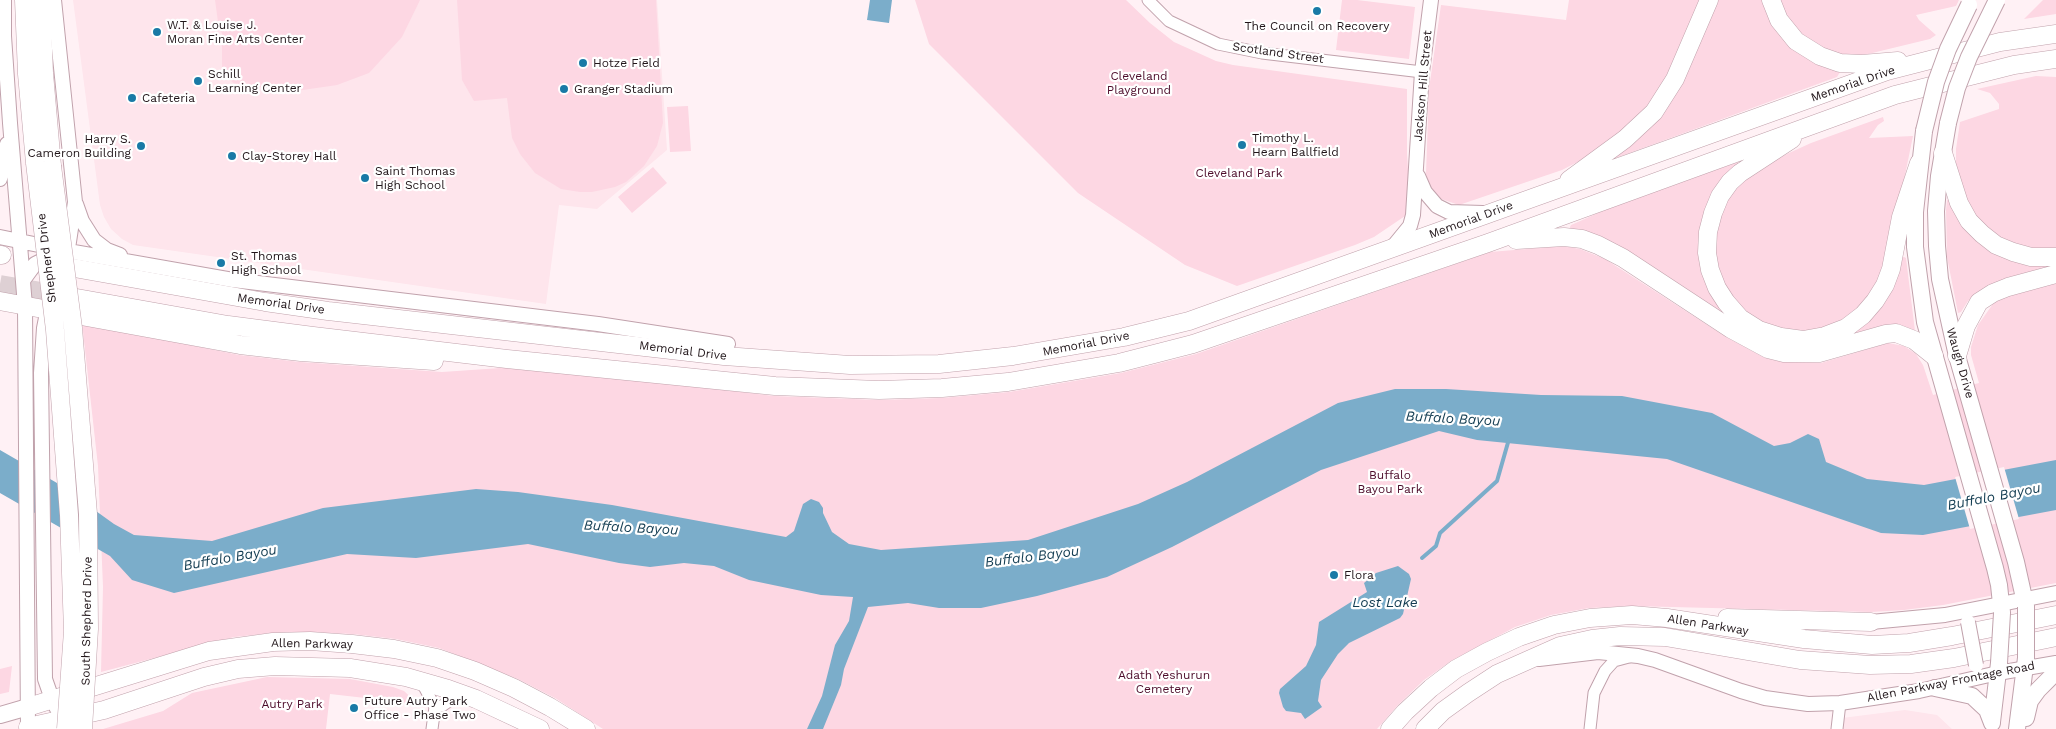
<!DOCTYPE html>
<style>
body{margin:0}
canvas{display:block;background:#fff1f5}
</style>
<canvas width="2056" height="729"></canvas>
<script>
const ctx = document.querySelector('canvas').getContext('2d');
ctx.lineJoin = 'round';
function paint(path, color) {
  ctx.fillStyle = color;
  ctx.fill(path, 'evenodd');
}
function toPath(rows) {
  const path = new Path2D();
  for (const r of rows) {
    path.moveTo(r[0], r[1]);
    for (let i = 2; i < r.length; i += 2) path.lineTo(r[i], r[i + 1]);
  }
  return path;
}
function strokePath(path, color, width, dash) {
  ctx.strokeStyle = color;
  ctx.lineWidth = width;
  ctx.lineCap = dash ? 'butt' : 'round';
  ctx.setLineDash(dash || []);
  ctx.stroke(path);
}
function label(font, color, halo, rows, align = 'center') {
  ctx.font = font + ' "Work Sans",sans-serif';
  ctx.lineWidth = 4.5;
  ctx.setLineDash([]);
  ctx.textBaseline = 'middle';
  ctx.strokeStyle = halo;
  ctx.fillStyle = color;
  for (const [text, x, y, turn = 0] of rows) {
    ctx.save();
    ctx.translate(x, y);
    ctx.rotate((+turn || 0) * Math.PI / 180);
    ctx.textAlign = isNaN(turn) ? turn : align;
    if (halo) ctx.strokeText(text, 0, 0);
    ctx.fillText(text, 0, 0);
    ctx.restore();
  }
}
const built = toPath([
 [73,0,657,0,667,150,597,209,559,205,546,304,133,245,122,239,111,229,104,217,100,205],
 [1905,710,1937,715,1952,729,1841,729,1842,718]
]);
const green = toPath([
 [215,0,420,0,402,37,369,73,337,85,303,90,237,86,222,73,222,33,219,29],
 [457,0,656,0,663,123,657,146,644,166,626,182,615,187,592,192,580,192,561,189,535,173,520,154,512,138,507,98,474,101,462,80],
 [915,0,1126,0,1150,23,1174,42,1216,61,1233,65,1407,89,1407,153,1410,202,1408,214,1374,237,1355,245,1237,286,1185,265,1078,193,929,44],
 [1342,0,1357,0,1415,7,1409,59,1336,50],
 [1569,0,1703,0,1675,68,1641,119,1593,154,1562,170,1459,205,1441,199,1429,188,1426,174,1429,89,1441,5,1566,20],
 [1716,0,1763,0,1840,72,1837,77,1602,163,1628,145,1663,114,1692,58],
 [1776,0,1959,0,1956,6,1916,15,1919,20,1936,35,1930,39,1868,54,1849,56,1836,55,1796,33],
 [2043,0,2056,0,2056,14,2024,19],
 [2036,76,2056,77,2056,251,2045,252,2000,241,1969,212,1956,178,1956,149,1960,122,1999,109,1999,104,1990,93,1977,89],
 [688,106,691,151,670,152,667,107],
 [1883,117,1884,121,1878,125,1869,138,1913,136,1889,253,1874,295,1846,321,1812,332,1784,332,1748,316,1720,281,1711,246,1725,199,1752,172,1789,153,1811,143],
 [1738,162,1738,166,1725,180,1711,200,1705,213,1700,247,1706,279,1723,310,1733,319,1759,336,1775,341,1799,344,1825,341,1836,338,1867,319,1878,307,1891,287,1900,255,1906,258,1915,331,1898,326,1886,327,1809,347,1788,347,1766,342,1739,329,1624,252,1600,239,1573,232,1569,229,1571,225,1578,222,1611,207],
 [653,167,667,183,632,213,618,197],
 [1949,199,1964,225,2056,263,2056,268,1981,291,1968,301,1961,312,1958,313,1947,257,1946,210,1947,200],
 [1563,246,1580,249,1605,259,1726,337,1765,358,1782,362,1821,363,1888,343,1904,346,1916,354,1923,365,1933,395,1979,383,1971,355,1971,347,1978,325,1995,301,2014,291,2056,281,2056,583,1943,605,1904,610,1871,612,1632,606,1589,608,1551,615,1515,627,1451,661,1424,680,1398,705,1377,729,603,729,555,698,518,679,439,648,396,639,353,634,310,632,272,633,234,637,101,672,103,587,98,466,82,323,239,355,300,362,442,372,530,366,774,396,879,400,942,398,1009,392,1121,373,1196,354,1490,252],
 [12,666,9,692,0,694,0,669],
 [267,677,350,679,393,687,404,691,418,704,330,694,326,729,103,729,163,711,192,693]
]);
const water = toPath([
 [870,0,892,0,889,23,867,20],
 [1395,389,1446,389,1541,395,1622,396,1712,413,1774,446,1790,443,1808,434,1819,439,1826,462,1867,479,1924,485,2056,460,2056,510,1923,535,1881,533,1667,459,1477,440,1439,431,1321,470,1172,547,1107,577,1037,596,981,608,939,608,908,603,868,607,844,669,841,685,823,729,807,729,822,696,835,645,849,621,853,597,821,595,749,580,714,566,684,563,650,567,619,563,528,544,416,558,347,554,174,593,132,580,110,556,0,493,0,450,57,483,114,524,134,535,212,541,323,508,476,489,518,492,612,505,786,537,794,531,803,504,811,499,819,502,823,508,823,513,832,532,849,544,881,550,1028,540,1138,504,1187,482,1338,403],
 [1398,566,1409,574,1411,579,1403,614,1400,618,1349,643,1338,654,1321,680,1318,701,1322,707,1305,719,1301,713,1286,711,1283,707,1279,693,1280,689,1306,666,1316,645,1319,622,1367,592,1364,583,1376,573]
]);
const pier = toPath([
 [2004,467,2019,519,1970,529,1955,477]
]);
const stream = toPath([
 [1422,558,1436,546,1440,533,1497,481,1509,439]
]);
const primaryTunnel = toPath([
 [0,284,63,295]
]);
const minor = toPath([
 [1148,0,1169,21,1218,44,1262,53,1422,72],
 [421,681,435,707],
 [435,707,442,706,452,699,466,699],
 [432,729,435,707],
 [1590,729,1594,693,1605,671,1614,661,1629,657],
 [1837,729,1840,703]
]);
const tertiary = toPath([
 [4,0,4,36,10,123,25,306,28,729],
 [54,0,75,202,67,255],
 [1418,176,1425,192,1437,206,1449,212,1483,213],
 [0,179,7,144],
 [76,204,82,221,94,240,107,250,120,255],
 [0,237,68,251,233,280,598,324,728,344],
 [1392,248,1410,226,1413,215,1422,72,1431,0],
 [24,279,35,264,55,254],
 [49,303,44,328,41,373,45,679,52,699,66,726],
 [1871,622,1945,615,2056,593],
 [1539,659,1598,652,1638,656,1655,660,1741,691,1765,698,1808,704,1840,703,1919,691,1998,673,2056,663]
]);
const secondary = toPath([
 [1948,123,1939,176,1936,211,1937,246,1940,279,1957,356,2016,562,2026,607],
 [1924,131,1915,212,1915,247,1925,322,1995,568,1999,585,2002,613],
 [1935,688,1972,696,1987,710,1992,723],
 [0,715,28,707],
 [2026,718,2030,701,2038,690,2056,672],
 [1992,722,1999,663],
 [2017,729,2026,658]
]);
const primary = toPath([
 [24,0,27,74,35,163],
 [41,0,44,73,52,166],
 [1771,0,1779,20,1796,41,1820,56,1840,63,1862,64,1898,61],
 [1792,139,1740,173,1730,182,1720,196,1713,213,1708,232,1707,253,1710,270,1717,288,1726,302,1740,318,1759,330,1781,337,1803,340,1825,336,1846,328,1863,315,1875,301,1885,285,1891,269,1901,217,1919,163],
 [1943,153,1959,203,1969,221,1982,234,1996,245,2013,252,2031,257,2056,257],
 [1569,180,1625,139,1654,112,1675,79,1709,0],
 [1516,240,1564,237,1582,239,1598,245,1623,258,1731,329,1768,349,1784,353,1819,353,1886,334,1896,333,1914,340,1934,356],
 [0,255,2,255],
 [74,268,265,302,328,311,724,356,850,365,939,364,1013,356,1124,337,1189,321,1887,71,2000,42,2056,34],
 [77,298,228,325,313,336,507,359,775,386,879,390,942,388,1008,382,1119,363,1193,344,1488,243,1895,95,2014,65,2056,59],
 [0,301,240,345,301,352,434,361],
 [1957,356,1966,326,1979,302,1993,293,2008,287,2056,274],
 [1727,618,1871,622],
 [28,707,209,651,273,642,310,641,352,644,394,649,437,658,475,671,514,688,550,707,586,729],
 [28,727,104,710,204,677,238,669,275,666,350,668,406,677,448,689,476,699,540,729],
 [1390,729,1405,712,1431,688,1456,669,1487,652,1519,637,1554,625,1590,618,1632,615,1667,618,1804,639,1872,645,1909,643,1952,636,2056,615],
 [1425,729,1443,711,1468,693,1497,674,1560,646,1592,639,1620,636,1665,637,1800,660,1870,665,1911,664,1954,658,2056,637]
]);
const tertiaryBridge = toPath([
 [1968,622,1976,665]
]);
const secondaryBridge = toPath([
 [1948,123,1957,88,1969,57,1997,0],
 [1924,131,1936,82,1948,49,1969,5],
 [2026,658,2026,607],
 [1999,663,2002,613]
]);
const primaryBridge = toPath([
 [35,163,55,330,69,515,73,631,66,729],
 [52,166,73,328,88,514,89,629,83,729]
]);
const markers = [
 [1317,11,5,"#197aa6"],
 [157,32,5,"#197aa6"],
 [583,63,5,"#197aa6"],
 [198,81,5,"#197aa6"],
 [564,89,5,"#197aa6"],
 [132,98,5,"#197aa6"],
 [1242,145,5,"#197aa6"],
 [141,146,5,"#197aa6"],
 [232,156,5,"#197aa6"],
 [365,178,5,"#197aa6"],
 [221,263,5,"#197aa6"],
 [1334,575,5,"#197aa6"],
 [354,708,5,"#197aa6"]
];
const poiNames = [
 ["W.T. & Louise J.",167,25],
 ["Moran Fine Arts Center",167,39],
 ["The Council on Recovery",1317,26,"center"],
 ["Hotze Field",593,63],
 ["Schill",208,74],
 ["Learning Center",208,88],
 ["Granger Stadium",574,89],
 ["Cafeteria",142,98],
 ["Timothy L.",1252,138],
 ["Hearn Ballfield",1252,152],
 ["Harry S.",131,139,"right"],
 ["Cameron Building",131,153,"right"],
 ["Clay-Storey Hall",242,156],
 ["Saint Thomas",375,171],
 ["High School",375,185],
 ["St. Thomas",231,256],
 ["High School",231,270],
 ["Flora",1344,575],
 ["Future Autry Park",364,701],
 ["Office - Phase Two",364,715]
];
const streetNames = [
 ["Scotland Street",1278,53,8],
 ["Memorial Drive",1853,84,-19],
 ["Jackson Hill Street",1423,86,-85],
 ["Memorial Drive",1471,220,-20],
 ["Shepherd Drive",47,258,-97],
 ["Memorial Drive",281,304,8],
 ["Memorial Drive",1086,344,-11],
 ["Memorial Drive",683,351,7],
 ["Waugh Drive",1960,363,74],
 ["South Shepherd Drive",87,621,-89],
 ["Allen Parkway",1708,625,9],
 ["Allen Parkway",312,644,1],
 ["Allen Parkway Frontage Road",1951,682,-11]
];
const parkNames = [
 ["Cleveland",1139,76],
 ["Playground",1139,90],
 ["Cleveland Park",1239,173],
 ["Buffalo",1390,475],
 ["Bayou Park",1390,489],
 ["Adath Yeshurun",1164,675],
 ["Cemetery",1164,689],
 ["Autry Park",292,704]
];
const waterNames = [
 ["Buffalo Bayou",1453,419,3],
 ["Buffalo Bayou",1994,497,-11],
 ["Buffalo Bayou",631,528,3],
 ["Buffalo Bayou",1032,557,-7],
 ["Buffalo Bayou",230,558,-10],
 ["Lost Lake",1385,603]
];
paint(built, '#fee5ec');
paint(green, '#fdd7e3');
paint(water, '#7badca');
paint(pier, '#fff1f5');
strokePath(stream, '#7badca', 4);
strokePath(primaryTunnel, '#ded0d4', 18, [18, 9]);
strokePath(minor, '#c1a2ac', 13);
strokePath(tertiary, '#c1a2ac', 16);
strokePath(secondary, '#c1a2ac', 18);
strokePath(primary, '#c1a2ac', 19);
strokePath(minor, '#fff', 11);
strokePath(tertiary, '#fff', 14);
strokePath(secondary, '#fff', 16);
strokePath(primary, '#fff', 18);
strokePath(tertiaryBridge, '#c1a2ac', 16, []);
strokePath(secondaryBridge, '#c1a2ac', 18, []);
strokePath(primaryBridge, '#c1a2ac', 19, []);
strokePath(tertiaryBridge, '#fff', 14);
strokePath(secondaryBridge, '#fff', 16);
strokePath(primaryBridge, '#fff', 18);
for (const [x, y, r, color] of markers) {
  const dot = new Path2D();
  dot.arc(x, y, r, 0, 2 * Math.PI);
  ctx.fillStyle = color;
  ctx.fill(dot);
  strokePath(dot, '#fff', 2);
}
label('12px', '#201519', '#fff', poiNames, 'left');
label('12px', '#201519', '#fff', streetNames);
label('12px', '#4d0d2b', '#fff', parkNames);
label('italic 14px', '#123c51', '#fff', waterNames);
</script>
